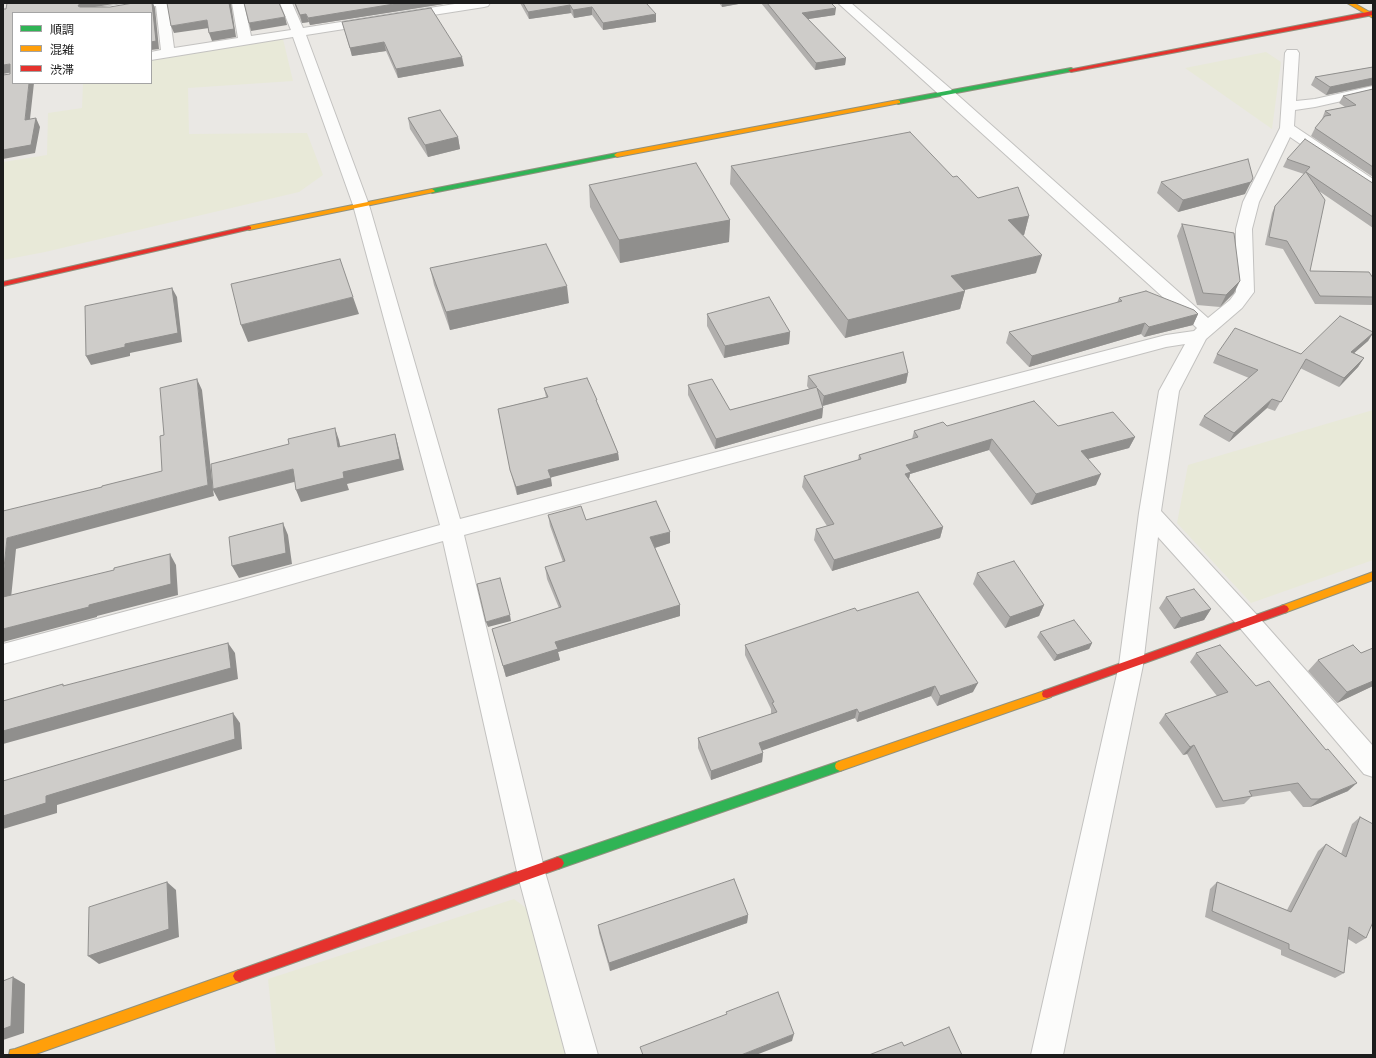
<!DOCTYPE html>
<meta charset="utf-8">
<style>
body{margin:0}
#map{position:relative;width:1376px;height:1058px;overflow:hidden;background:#eae8e4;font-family:"Roboto Condensed","Noto Sans JP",sans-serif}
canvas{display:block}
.frame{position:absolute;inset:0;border:4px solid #1c1c1c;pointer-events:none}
.legend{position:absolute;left:12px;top:12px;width:140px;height:72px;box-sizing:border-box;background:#fff;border:1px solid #a4a4a4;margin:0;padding:5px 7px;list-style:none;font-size:12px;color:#1c1c1c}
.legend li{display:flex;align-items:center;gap:8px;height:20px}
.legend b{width:20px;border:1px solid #a4a4a4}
</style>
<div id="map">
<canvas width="1376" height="1058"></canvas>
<div class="frame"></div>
<ul class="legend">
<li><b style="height:5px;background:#30b455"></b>順調</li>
<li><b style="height:5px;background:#ff9f0a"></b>混雑</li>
<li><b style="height:5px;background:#e5322d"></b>渋滞</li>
</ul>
</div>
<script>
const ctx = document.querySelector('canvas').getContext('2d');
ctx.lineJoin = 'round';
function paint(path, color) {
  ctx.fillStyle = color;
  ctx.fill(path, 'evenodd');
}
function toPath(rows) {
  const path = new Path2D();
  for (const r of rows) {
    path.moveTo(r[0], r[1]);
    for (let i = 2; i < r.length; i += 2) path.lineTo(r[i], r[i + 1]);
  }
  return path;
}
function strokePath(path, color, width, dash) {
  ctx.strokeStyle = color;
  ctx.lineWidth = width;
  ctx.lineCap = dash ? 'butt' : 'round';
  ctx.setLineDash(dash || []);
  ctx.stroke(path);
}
const farmland = toPath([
 [283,39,293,81,188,88,189,134,307,133,323,175,299,192,45,252,3,260,3,162,47,155,48,113,82,108,83,83,151,83,151,60],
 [1266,52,1281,62,1272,129,1185,68],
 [1373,410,1373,560,1251,603,1177,523,1188,465],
 [514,899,533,913,568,1055,276,1055,268,979]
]);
const street = toPath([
 [130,3,168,3,174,48,238,38,232,3,244,3,251,36,291,30,280,3,292,3,303,28,461,3,490,3,488,6,484,7,306,35,369,205,460,519,1166,335,1194,331,1197,328,838,3,851,3,952,90,1208,318,1230,300,1236,292,1236,229,1243,202,1280,128,1285,53,1287,50,1297,50,1299,53,1296,101,1315,99,1373,86,1373,94,1315,107,1295,110,1294,126,1373,179,1373,191,1367,189,1290,137,1259,202,1252,229,1254,292,1242,308,1206,339,1179,391,1161,511,1256,614,1373,746,1373,777,1364,774,1240,628,1158,537,1143,665,1063,1055,1031,1055,1119,665,1139,513,1159,391,1185,344,1166,347,464,535,545,872,598,1055,566,1055,517,872,443,541,236,600,3,664,3,644,236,582,440,525,353,205,293,37,151,60,151,52,161,50,156,6,113,13,83,13,85,10,89,9,130,3]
]);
const fast = toPath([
 [1071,68,1073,69,1073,71,898,104,895,102,898,100,1071,68],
 [617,153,619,154,619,156,432,193,429,191,432,189,617,153],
 [840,761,844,763,845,766,844,769,840,771,558,869,554,867,552,863,554,859,558,857,840,761]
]);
const slow = toPath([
 [1347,3,1354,3,1373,14,1373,18,1347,3],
 [898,100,900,101,900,103,617,157,614,155,617,153,898,100],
 [432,189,435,191,434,192,249,230,246,228,249,226,432,189],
 [1373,572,1373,580,1284,613,1281,612,1279,609,1281,606,1373,572],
 [1047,690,1051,691,1052,694,1051,697,840,771,836,769,835,766,836,763,840,761,1047,690],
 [239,970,243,972,245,976,243,980,239,982,33,1055,9,1055,10,1050,15,1049,239,970]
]);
const jam = toPath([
 [1373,11,1373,15,1071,72,1068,70,1373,11],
 [249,226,251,227,251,229,3,286,3,282,249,226],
 [1284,605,1287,606,1289,609,1287,612,1047,698,1043,697,1042,694,1043,691,1284,605],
 [558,857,562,859,564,863,562,867,558,869,239,982,235,980,233,976,235,972,239,970,558,857]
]);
const wall = toPath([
 [294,3,450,3,310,25,309,22,302,23],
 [520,3,646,3,656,22,603,30,592,15,574,18,571,13,529,19],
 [719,3,744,3,722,7],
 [761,3,837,3,832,4,835,15,808,19,846,58,845,65,815,70],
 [342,22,464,66,398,78,386,51,352,56],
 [1373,67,1373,85,1326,95,1311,85,1315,77],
 [1373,89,1373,177,1311,136,1315,128,1322,119,1325,111,1345,107,1339,103,1343,96],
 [408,118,458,137,460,149,428,157,410,129],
 [1287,159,1373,183,1373,228,1319,191,1310,271,1373,278,1373,305,1315,304,1283,249,1265,245,1272,213,1275,206,1304,174,1283,167],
 [731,166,953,177,978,198,1029,216,1024,235,1022,235,1036,273,965,290,960,309,845,338,730,184],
 [1161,182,1245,194,1178,212,1157,193],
 [589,185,730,220,729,242,620,263,590,207],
 [1182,224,1234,293,1220,307,1197,305,1177,236],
 [430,268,569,303,450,330,434,285],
 [1119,298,1198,314,1193,325,1144,337,1141,334,1029,367,1006,343,1009,332,1117,303],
 [707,314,790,332,789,344,724,358,707,326],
 [1373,332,1373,333,1368,341,1354,353,1364,358,1358,367,1339,387,1300,368,1275,411,1267,408,1229,442,1199,425,1204,416,1249,378,1213,363,1217,354,1301,354],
 [908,373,906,383,823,406,823,408,822,418,715,449,688,395,688,385,730,410,809,389,807,386,808,376],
 [544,388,598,404,618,453,619,460,550,477,552,486,517,495,512,477,498,409,546,397],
 [947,426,1058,426,1135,437,1129,448,1088,459,1096,485,1031,505,989,450,910,474,909,479,943,527,940,538,832,571,814,540,816,529,827,526,802,487,804,476,858,460,859,455,912,439,914,431],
 [548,515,586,520,670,543,655,548,680,605,680,616,558,652,560,660,506,677,492,629,559,608,547,579,545,567,563,562,550,526],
 [977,573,1044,605,1039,616,1005,628,973,584],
 [1166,597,1211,609,1204,620,1174,629,1159,608],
 [857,611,973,692,937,706,931,696,857,722,855,718,762,750,763,753,762,762,711,780,698,748,698,738,771,714,771,709,745,655,745,645],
 [1040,632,1092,643,1089,649,1054,661,1037,637],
 [1373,648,1373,686,1337,703,1308,671,1318,660,1361,653],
 [1196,653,1348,791,1310,807,1303,807,1290,791,1251,797,1244,804,1216,808,1187,754,1183,755,1159,723,1165,714,1217,696,1190,662],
 [1360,817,1366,938,1356,944,1348,939,1344,973,1335,978,1281,955,1281,950,1205,917,1210,889,1217,882,1287,910,1318,851,1326,844,1341,854,1352,824],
 [748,915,747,923,610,971,599,933,598,925]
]);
const shadedWall = toPath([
 [80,3,120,3,89,8,84,9,78,6],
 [152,3,153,3,155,8,159,49,151,50],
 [229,3,231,3,236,37,212,41,209,33],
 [400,3,450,3,310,25,308,18],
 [722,3,744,3,722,7],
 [570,5,571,13,529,19,528,12],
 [592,7,592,15,574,18,573,10],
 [836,8,835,15,802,20,802,13],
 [306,14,309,22,302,23,300,15],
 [656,14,656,22,603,30,603,23],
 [285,17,287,25,251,31,249,23],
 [207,20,209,28,174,33,171,26],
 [384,42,386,51,352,56,350,48],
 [462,57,464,66,398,78,396,69],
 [846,58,845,65,815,70,816,63],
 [10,64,13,72,3,74,3,65],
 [1373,78,1373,85,1326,95,1330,87],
 [29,83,34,83,29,128,25,120],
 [36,118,40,127,35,153,3,159,3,150],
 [458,137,460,149,428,157,425,145],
 [1253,178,1245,194,1178,212,1183,200],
 [1029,216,1024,235,1002,239,1008,220],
 [730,220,729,242,620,263,619,240],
 [1042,255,1036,273,947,294,951,276],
 [1240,281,1234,293,1220,307,1226,295],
 [567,286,569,303,450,330,446,312],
 [172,288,177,297,182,342,130,353,130,356,91,365,86,356,125,344],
 [965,291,960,309,845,338,848,320],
 [353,297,359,314,248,342,241,325],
 [1198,314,1193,325,1144,337,1149,327],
 [1145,323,1141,334,1029,367,1032,356],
 [790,332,789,344,724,358,725,346],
 [1373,333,1368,341,1345,361,1351,352],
 [1364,358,1358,367,1339,387,1344,378],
 [908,373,906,383,822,406,824,396],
 [197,379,202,390,213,489,293,469,298,481,219,501,213,490,214,496,16,549,10,608,3,600,3,578,7,538,208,485],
 [1272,399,1267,408,1229,442,1234,433],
 [823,408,822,418,715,449,716,439],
 [335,428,339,440,343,459,338,447],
 [395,434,398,445,404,470,347,484,349,490,301,502,296,490,343,472],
 [1135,437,1129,448,1076,462,1081,451],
 [992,439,989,450,910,474,908,483,903,485,906,465],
 [618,453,619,460,549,478,548,470],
 [1101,474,1096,485,1031,505,1036,494],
 [551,478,552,486,517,495,516,487],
 [283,523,288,535,292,564,239,578,232,566],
 [943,527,940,538,832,571,834,560],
 [670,532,670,543,651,549,650,537],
 [170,554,176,565,178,595,97,616,97,617,3,642,3,629,89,605],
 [680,605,680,616,558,652,560,660,506,677,503,666,555,642],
 [1044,605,1039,616,1005,628,1010,617],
 [1211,609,1204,620,1174,629,1181,618],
 [510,615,511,621,488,627,486,622],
 [228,643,235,653,238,679,3,744,3,731],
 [1092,643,1089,649,1054,661,1057,655],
 [1373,681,1373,686,1337,703,1347,692],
 [978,683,973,692,937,706,940,696],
 [935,686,931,696,857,722,859,713],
 [857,709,855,718,758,752,759,743],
 [233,713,240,723,242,749,57,805,57,813,3,829,3,816,46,796],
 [1194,745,1187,754,1183,755,1190,747],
 [763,753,762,762,711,780,711,771],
 [1357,783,1348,791,1310,807,1319,799],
 [167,882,176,890,179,937,99,964,88,956],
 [748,915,747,923,610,971,609,963],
 [13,977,25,984,24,1033,3,1040,3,1029],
 [794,1034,792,1041,756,1055,741,1055]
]);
const building = toPath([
 [7,3,80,3,78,6,80,7,110,7,133,3,152,3,156,41,151,42,151,13,13,13,13,83,29,83,25,120,36,118,31,145,3,150,3,75,10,74,10,64,3,65,3,9,6,9,7,3],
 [167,3,229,3,234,29,209,33,207,20,171,26,167,3],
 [244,3,279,3,285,17,249,23,244,3],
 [295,3,400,3,308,18,306,14,300,15,295,3],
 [523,3,646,3,656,14,603,23,592,7,573,10,570,5,528,12,523,3],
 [767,3,831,3,836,8,802,13,846,58,816,63,767,3],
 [431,8,462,57,396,69,384,42,350,48,342,22,431,8],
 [1373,67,1373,78,1330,87,1315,77,1373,67],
 [1373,89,1373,167,1315,128,1325,116,1331,115,1325,111,1356,105,1343,96,1373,89],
 [440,110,458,137,425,145,408,118,440,110],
 [910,132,953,177,957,176,978,198,1018,187,1029,216,1008,220,1042,255,951,276,965,291,848,320,731,166,910,132],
 [1305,139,1371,182,1373,183,1373,217,1306,172,1325,200,1310,271,1369,272,1373,278,1373,297,1320,296,1287,241,1269,237,1275,206,1310,167,1287,159,1305,139],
 [1248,159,1253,178,1251,182,1183,200,1161,182,1248,159],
 [696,163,730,220,619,240,589,185,696,163],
 [1182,224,1234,233,1240,281,1226,295,1203,293,1182,224],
 [546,244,567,286,446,312,430,268,546,244],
 [340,259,353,297,241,325,231,284,340,259],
 [172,288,178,333,125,344,125,347,86,356,85,306,172,288],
 [1146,291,1194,310,1198,314,1149,327,1145,323,1032,356,1009,332,1122,301,1119,298,1146,291],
 [769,297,790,332,725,346,707,314,769,297],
 [1340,316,1373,332,1373,333,1351,352,1364,358,1344,378,1306,359,1281,402,1272,399,1234,433,1204,416,1258,370,1217,354,1235,328,1301,354,1340,316],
 [903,352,908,373,824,396,817,388,823,408,716,439,688,385,712,379,730,410,817,387,808,376,903,352],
 [587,378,597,400,596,400,618,453,548,470,551,478,516,487,510,470,498,409,548,397,544,388,587,378],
 [197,379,208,485,7,538,3,578,3,511,102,487,102,486,162,471,160,436,164,435,160,388,197,379],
 [1034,401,1058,426,1113,412,1135,437,1081,451,1101,474,1036,494,992,439,906,465,911,472,905,474,943,527,834,560,816,529,834,524,804,476,861,459,859,455,918,437,914,431,943,422,947,426,1034,401],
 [335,428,338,447,395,434,400,459,343,472,344,478,296,490,293,469,213,489,211,464,289,444,288,439,335,428],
 [656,501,670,532,650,537,680,605,555,642,558,649,503,666,492,629,561,607,545,567,565,561,548,515,581,506,586,520,656,501],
 [283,523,286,553,232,566,229,537,283,523],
 [170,554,171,584,89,605,89,607,3,629,3,597,114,570,114,568,170,554],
 [1014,561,1044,605,1010,617,977,573,1014,561],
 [500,578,510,615,486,622,477,584,500,578],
 [1194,589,1211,609,1181,618,1166,597,1194,589],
 [918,592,978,683,940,696,935,686,859,713,857,709,759,743,763,753,711,771,698,738,777,712,772,703,774,702,745,645,855,608,857,611,918,592],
 [1074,620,1092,643,1057,655,1040,632,1074,620],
 [228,643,231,668,3,731,3,701,63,684,63,686,228,643],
 [1220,645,1256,686,1269,681,1326,750,1328,749,1357,783,1319,799,1311,799,1298,783,1249,791,1252,796,1223,801,1194,745,1190,747,1165,714,1228,692,1196,653,1220,645],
 [1353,645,1361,653,1373,648,1373,681,1347,692,1318,660,1353,645],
 [233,713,235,739,46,796,46,803,3,816,3,781,233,713],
 [1360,817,1373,824,1373,922,1366,938,1349,927,1344,973,1289,949,1289,944,1212,911,1217,882,1291,912,1326,844,1346,857,1360,817],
 [734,879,748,915,609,963,598,925,734,879],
 [167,882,169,929,88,956,89,907,167,882],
 [13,977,11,1026,3,1029,3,981,13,977],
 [778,992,794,1034,741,1055,643,1055,640,1047,727,1014,726,1012,778,992],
 [949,1027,962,1055,869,1055,902,1042,904,1046,949,1027]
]);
paint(farmland, '#e8e9d8');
strokePath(street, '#c3c2c0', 2);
strokePath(fast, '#90917e', 2);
strokePath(slow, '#90917e', 2);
strokePath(jam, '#90917e', 2);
paint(street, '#fcfcfb');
paint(fast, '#30b455');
paint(slow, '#ff9f0a');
paint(jam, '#e5322d');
paint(wall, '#b1afad');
paint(shadedWall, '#908f8d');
paint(building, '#ceccc9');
strokePath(building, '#908f8d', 1);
</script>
